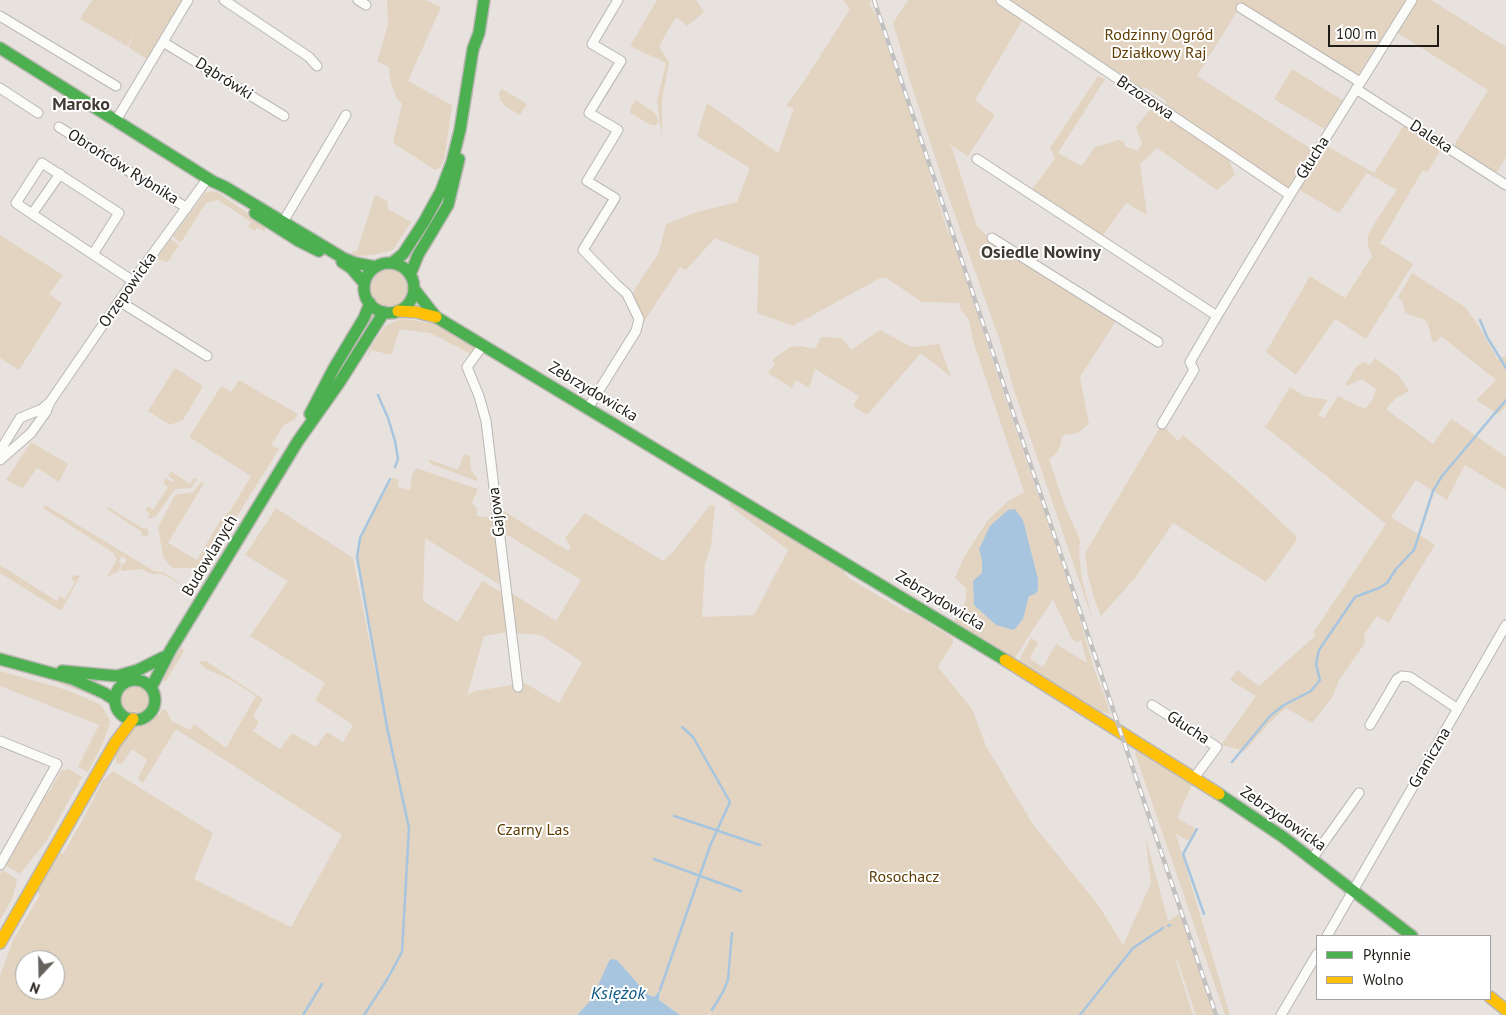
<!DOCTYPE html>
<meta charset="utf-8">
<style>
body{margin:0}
#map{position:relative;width:1506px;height:1015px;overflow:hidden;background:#e7e2dd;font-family:"PT Sans",sans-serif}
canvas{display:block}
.legend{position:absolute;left:1316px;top:935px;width:175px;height:65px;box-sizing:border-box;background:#fff;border:1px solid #a5a4a3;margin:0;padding:6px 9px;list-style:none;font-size:15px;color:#1f1c18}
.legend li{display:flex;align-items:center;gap:10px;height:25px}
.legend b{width:25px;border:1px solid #a5a4a3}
.north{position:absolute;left:15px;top:950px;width:50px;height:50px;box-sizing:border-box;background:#fff;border:1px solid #a5a4a3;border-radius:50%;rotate:201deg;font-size:14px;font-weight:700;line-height:20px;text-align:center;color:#1f1c18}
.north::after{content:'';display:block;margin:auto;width:18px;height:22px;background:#65615d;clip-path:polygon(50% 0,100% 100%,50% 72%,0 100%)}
.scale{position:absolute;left:1328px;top:25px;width:111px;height:22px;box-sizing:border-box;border:2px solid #1f1c18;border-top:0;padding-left:6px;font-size:15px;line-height:18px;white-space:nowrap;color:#1f1c18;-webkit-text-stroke:4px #fff;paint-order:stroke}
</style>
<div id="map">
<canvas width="1506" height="1015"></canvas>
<ul class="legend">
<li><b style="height:6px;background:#4caf50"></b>Płynnie</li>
<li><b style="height:6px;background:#ffc107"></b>Wolno</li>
</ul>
<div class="north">N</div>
<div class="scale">100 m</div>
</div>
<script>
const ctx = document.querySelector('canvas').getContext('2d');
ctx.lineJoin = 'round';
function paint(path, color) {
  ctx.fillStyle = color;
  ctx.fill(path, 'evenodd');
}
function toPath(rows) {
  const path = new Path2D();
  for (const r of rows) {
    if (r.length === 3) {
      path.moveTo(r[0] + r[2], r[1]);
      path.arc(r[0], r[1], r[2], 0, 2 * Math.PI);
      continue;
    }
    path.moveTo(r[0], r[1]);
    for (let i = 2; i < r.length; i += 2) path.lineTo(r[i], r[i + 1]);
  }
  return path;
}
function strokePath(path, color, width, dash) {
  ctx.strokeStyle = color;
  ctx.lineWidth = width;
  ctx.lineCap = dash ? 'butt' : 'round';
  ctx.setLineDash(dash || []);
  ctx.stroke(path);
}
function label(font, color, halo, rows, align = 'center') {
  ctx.font = font + ' "PT Sans",sans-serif';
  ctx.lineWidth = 4;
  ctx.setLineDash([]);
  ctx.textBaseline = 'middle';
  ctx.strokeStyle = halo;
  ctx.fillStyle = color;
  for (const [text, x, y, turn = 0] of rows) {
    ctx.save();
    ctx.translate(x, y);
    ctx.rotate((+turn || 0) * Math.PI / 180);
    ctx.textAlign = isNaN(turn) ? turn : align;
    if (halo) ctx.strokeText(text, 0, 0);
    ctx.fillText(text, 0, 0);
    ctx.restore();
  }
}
const green = toPath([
 [92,0,113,0,118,31,113,0,182,0,147,59,128,47,135,34,127,46,121,43,120,36,120,42,80,19],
 [387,0,425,0,441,7,408,81,452,105,445,156,441,167,435,170,393,143,402,104,396,97,392,86,389,74,390,68,377,61,388,25],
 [657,0,696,0,704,12,687,26,676,17,659,46,669,63,662,99,662,139,657,101,666,63,630,46],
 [843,0,871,0,869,3,877,17,920,143,949,236,948,225,977,312,993,362,1079,616,1094,669,1107,702,1110,714,1101,712,1018,662,1031,638,1038,642,1030,659,1043,667,1056,644,1087,663,1081,640,1077,642,1072,639,1053,599,1014,659,953,623,965,603,967,589,955,578,964,557,988,520,1007,502,1024,492,973,341,969,320,961,310,959,303,922,302,886,278,880,278,793,326,757,313,759,256,715,238,686,270,680,267,643,323,633,294,635,289,659,252,666,224,697,212,737,202,750,168,697,136,707,103,778,153,794,108,786,106,806,78,850,9],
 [908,0,996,0,1023,19,975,100,995,115,968,156,949,144,952,148,977,226,988,237,1116,321,1080,377,1089,424,1078,433,1064,435,1061,439,1061,445,1056,454,1049,459,1064,504,1080,540,1079,553,1082,579,1093,621,1014,390,1000,341,944,184,912,87,893,23],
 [1005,0,1406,0,1358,75,1241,5,1197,76,1313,150,1289,191,1167,110,1165,100,1145,87,1137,89],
 [1413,0,1431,0,1506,47,1506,157,1495,175,1454,148,1456,142,1488,90,1393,30],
 [1292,69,1344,101,1324,129,1274,99],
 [1098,76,1105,79,1058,153,1082,166,1095,147,1119,140,1124,142,1125,146,1138,151,1142,143,1136,127,1152,107,1228,158,1235,175,1217,190,1157,148,1140,164,1147,215,1126,203,1102,237,1031,191,1055,158,1050,148],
 [502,89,527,104,520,115,506,107,500,100,499,92],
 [636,100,655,113,659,121,656,125,651,125,630,113,631,107],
 [1404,125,1441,149,1428,172,1423,170,1380,243,1413,264,1366,339,1335,319,1296,375,1266,352,1310,276,1345,298,1372,256,1368,246,1368,236,1377,219,1397,190,1367,173,1339,213,1298,189,1325,145,1374,173],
 [212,191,217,192,265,225,265,232,257,227,255,231,248,227,251,222,218,200,206,203,182,241,179,242,173,236,205,193],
 [375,195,387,201,388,209,411,222,393,250,377,254,353,257,351,252,357,251],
 [0,235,63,275,49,294,62,303,19,370,0,358],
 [171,239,179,245,168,262,156,259],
 [389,288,18],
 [1412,273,1465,307,1478,325,1498,360,1506,355,1506,406,1498,414,1476,400,1496,380,1441,336,1436,342,1432,341,1428,324,1425,320,1405,313,1402,301,1398,297],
 [401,319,412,320,436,324,461,337,474,346,475,349,471,354,430,333,400,329,391,355,372,350,365,360,371,347,385,326],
 [880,330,912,347,939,344,951,377,921,353,867,415,853,406,859,396,815,369,809,388,796,380,792,388,768,373,775,364,772,360,790,347,800,346,815,349,821,337,842,338,851,350],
 [1375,358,1398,375,1409,391,1396,398,1386,409,1433,444,1451,419,1458,423,1506,457,1506,490,1465,465,1447,500,1416,480,1391,517,1435,545,1411,584,1389,623,1377,616,1364,635,1365,643,1339,680,1332,698,1312,723,1286,708,1269,723,1245,751,1221,745,1256,696,1230,680,1237,670,1259,686,1316,635,1313,633,1386,524,1258,421,1266,426,1290,387,1304,396,1328,400,1318,415,1324,418,1338,396,1365,409,1373,399,1376,389,1362,379,1347,386,1345,385,1356,367,1363,362,1370,365],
 [175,368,203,386,183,420,170,425,148,411],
 [239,380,298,414,295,419,284,425,271,445,279,449,203,571,192,568,173,568,169,565,163,556,158,527,175,495,193,492,201,482,204,483,168,543,197,560,220,521,230,511,251,476,189,437,221,386,231,392],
 [1162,424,1178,441,1183,435,1245,488,1296,536,1296,541,1266,582,1173,523,1135,578,1101,616,1094,598,1088,576,1085,553],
 [31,442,68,464,59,482,37,468,23,488,6,480],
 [466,454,470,456,471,470,477,478,477,481,431,464,428,459,458,470,463,456],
 [416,468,478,489,472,503,477,508,477,516,492,518,491,492,502,583,500,584,497,583,425,538,423,601,458,622,482,581,503,593,508,632,484,636,467,695,475,691,525,683,559,703,582,662,541,635,515,633,510,592,556,621,581,580,501,531,499,508,568,551,571,547,565,538,585,513,663,561,673,552,710,505,715,506,711,546,705,564,702,617,754,615,788,550,729,505,731,500,841,566,847,577,906,612,914,614,953,638,953,643,938,667,972,709,986,746,1032,823,1099,906,1123,945,1151,883,1145,835,1168,921,1181,913,1214,1015,1196,1015,1177,959,1176,961,1193,1015,710,1015,712,1011,707,1015,680,1015,659,1000,660,990,654,997,647,994,617,960,592,999,577,1015,0,1015,0,976,13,940,40,895,37,891,60,853,63,854,82,821,103,780,113,771,213,833,194,879,291,927,342,835,176,729,143,783,138,778,147,760,132,749,122,764,116,763,116,754,112,761,111,759,118,745,136,723,147,719,156,711,155,713,159,715,162,709,166,710,172,721,190,730,194,724,226,748,256,696,231,680,206,669,198,661,206,661,263,699,253,716,259,722,253,731,280,749,292,733,316,747,327,732,343,742,353,725,315,700,325,683,250,636,288,581,245,555,276,508,353,558,379,690,357,557,360,538,393,477,399,480,397,487,410,490,412,475],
 [25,960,55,960,55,990,25,990],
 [171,471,190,484,194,478,197,479,191,488,175,489,156,516,152,518,147,518,150,514,145,510,148,506,153,510,168,487,163,483,166,478,172,482,174,480,168,476],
 [45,505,154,571,163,572,186,587,193,586,199,576,201,581,196,590,193,591,162,574,151,574,141,569,121,571,121,564,124,564,127,559,122,556,119,561,121,562,119,571,107,577,117,559,114,556,115,554,46,510,43,507],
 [108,507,144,529,147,528,149,534,147,537,143,536,141,534,142,532,107,509],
 [0,565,57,601,60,596,65,599,75,582,71,579,72,577,77,575,80,576,61,611,0,573],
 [182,647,184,651,166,681,159,678],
 [0,663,85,686,102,693,99,698,53,681,0,666],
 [0,671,67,690,101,705,110,720,109,726,102,745,88,772,78,767,99,725,0,686],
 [135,700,14],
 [1135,747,1192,785,1177,818,1198,830,1191,842,1176,834,1230,1015,1225,1015,1135,753,1136,753],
 [68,769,82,777,47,840,20,874,5,865,34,810,49,792,61,771],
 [2,870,17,879,17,881,12,899,0,920,0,874]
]);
const water = toPath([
 [1015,509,1023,520,1038,579,1038,590,1035,594,1029,596,1023,619,1014,630,996,625,974,605,973,581,982,573,982,560,979,549,990,526,1008,510],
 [612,959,617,960,647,994,654,997,660,990,659,1000,680,1015,577,1015,592,999,609,961]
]);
const stream = toPath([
 [1480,320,1487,337,1506,368],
 [378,395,388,418,395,441,398,459,395,467],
 [1232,762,1270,716,1284,705,1311,691,1320,680,1316,664,1319,650,1355,597,1379,588,1387,583,1396,569,1414,550,1433,491,1442,476,1506,400],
 [674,816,760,845],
 [1197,829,1183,854,1204,914],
 [654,859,741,891],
 [1168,926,1170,925],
 [660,990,710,846,730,802,693,737,682,727],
 [712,1010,723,992,728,980,732,933],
 [303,1015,322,984],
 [364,1015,388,978,402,952,409,828,387,727,357,557,360,538,390,479],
 [1080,1015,1133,948,1163,928]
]);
const street = toPath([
 [224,0,309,57,317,66],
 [358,0,366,5],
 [1001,0,1290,195],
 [1241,8,1360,82],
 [0,16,116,86],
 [163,42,284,116],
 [0,88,38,113],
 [1356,89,1506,185],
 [115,122,188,0],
 [59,127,187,208],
 [977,159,1217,316],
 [32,214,60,174],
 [283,222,346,115],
 [992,238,1158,342],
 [93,254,119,213,42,163,16,203,32,214,133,281],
 [119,301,207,356],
 [483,345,467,367,479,396,486,421,518,687],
 [588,408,636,331,639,319,627,294,616,284,583,250,615,198,587,181,618,130,589,113,621,61,592,44,618,0],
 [1162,424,1194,370,1190,362,1217,316,1290,195,1412,0],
 [0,451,20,418,42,409,50,402],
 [0,460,31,433,46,412,50,402,133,281,208,178],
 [1152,705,1217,747,1194,778],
 [1370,725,1397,679,1402,676,1410,677,1458,709],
 [0,741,57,764,0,865],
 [1312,859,1359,793],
 [1327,936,1506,625],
 [1281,1015,1317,954]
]);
const fast = toPath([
 [0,48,212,181,225,187,343,258,355,263,376,267],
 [255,213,299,241,319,251],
 [342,262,351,268,364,283],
 [392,263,403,254,424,222,441,191,452,162,460,130,473,49,479,33,484,0],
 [389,288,25],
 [410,275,418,255,448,205,459,159],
 [414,289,436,317,1005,660],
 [310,414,334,368,364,318,370,303],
 [0,659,73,679,104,693,115,700],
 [62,671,117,676,138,670,164,657],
 [135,700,20],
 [151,688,170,651,298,441,339,383,384,312],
 [1219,794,1283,837,1412,936]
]);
const slow = toPath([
 [398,311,416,312,436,317],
 [1005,660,1219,794],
 [0,943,115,743,133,719],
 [1490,997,1506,1010]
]);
const rail = toPath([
 [874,0,1216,1015]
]);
const parkNames = [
 ["Rodzinny Ogród",1159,35],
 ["Działkowy Raj",1159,53],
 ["Czarny Las",533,830],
 ["Rosochacz",904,877]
];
const streetNames = [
 ["Dąbrówki",224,79,32],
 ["Brzozowa",1145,98,34],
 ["Daleka",1431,137,33],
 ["Głucha",1313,158,-58],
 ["Obrońców Rybnika",123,167,32],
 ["Orzepowicka",128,290,-55],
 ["Zebrzydowicka",593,392,31],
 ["Gajowa",497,512,-97],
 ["Budowlanych",210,556,-59],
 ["Zebrzydowicka",940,601,31],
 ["Głucha",1188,728,33],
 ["Graniczna",1430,758,-60],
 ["Zebrzydowicka",1283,819,35]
];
const neighbourhoodNames = [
 ["Maroko",81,105],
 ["Osiedle Nowiny",1041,253]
];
const waterNames = [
 ["Księżok",618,994]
];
paint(green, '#e3d4c2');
paint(water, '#a7c5de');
strokePath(stream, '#a7c5de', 2.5);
strokePath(street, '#bab7b3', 11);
strokePath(fast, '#bab7b3', 14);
strokePath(slow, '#bab7b3', 14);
strokePath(street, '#fbfbfa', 9);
strokePath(fast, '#4caf50', 11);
strokePath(slow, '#ffc107', 11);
strokePath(rail, '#c2c1bf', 4.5);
strokePath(rail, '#fff', 2.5, [8]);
label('16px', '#5e3c02', '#fff', parkNames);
label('16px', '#1f1c18', '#fff', streetNames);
label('bold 18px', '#403a32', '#fff', neighbourhoodNames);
label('italic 18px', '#105886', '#fff', waterNames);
</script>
